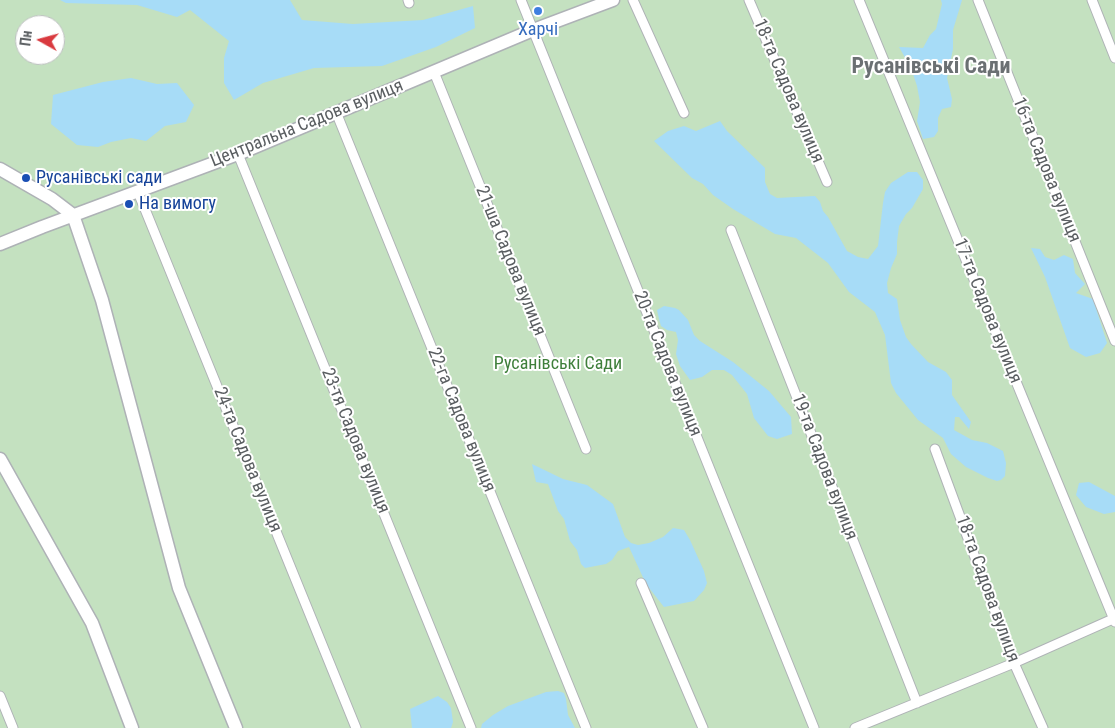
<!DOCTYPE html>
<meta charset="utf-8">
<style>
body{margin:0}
#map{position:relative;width:1115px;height:728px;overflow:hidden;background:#ece8e2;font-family:"Roboto Condensed",sans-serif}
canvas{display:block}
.north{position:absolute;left:15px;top:15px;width:50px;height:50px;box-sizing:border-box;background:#fff;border:1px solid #bdbfc0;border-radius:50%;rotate:277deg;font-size:14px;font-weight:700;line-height:20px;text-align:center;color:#5a5e61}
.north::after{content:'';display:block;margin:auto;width:18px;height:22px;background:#d93a3f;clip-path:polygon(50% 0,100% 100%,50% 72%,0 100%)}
</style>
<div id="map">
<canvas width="1115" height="728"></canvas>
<div class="north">Пн</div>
</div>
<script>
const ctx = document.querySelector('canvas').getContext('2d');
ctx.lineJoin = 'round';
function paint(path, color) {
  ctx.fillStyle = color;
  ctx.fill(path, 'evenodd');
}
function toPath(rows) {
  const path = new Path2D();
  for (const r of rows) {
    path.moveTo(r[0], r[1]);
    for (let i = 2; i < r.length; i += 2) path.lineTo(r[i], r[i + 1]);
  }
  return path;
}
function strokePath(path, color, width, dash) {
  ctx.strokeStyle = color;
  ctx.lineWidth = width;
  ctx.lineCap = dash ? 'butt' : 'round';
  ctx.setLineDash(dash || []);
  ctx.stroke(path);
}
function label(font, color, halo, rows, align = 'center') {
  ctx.font = font + ' "Roboto Condensed",sans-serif';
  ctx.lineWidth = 4;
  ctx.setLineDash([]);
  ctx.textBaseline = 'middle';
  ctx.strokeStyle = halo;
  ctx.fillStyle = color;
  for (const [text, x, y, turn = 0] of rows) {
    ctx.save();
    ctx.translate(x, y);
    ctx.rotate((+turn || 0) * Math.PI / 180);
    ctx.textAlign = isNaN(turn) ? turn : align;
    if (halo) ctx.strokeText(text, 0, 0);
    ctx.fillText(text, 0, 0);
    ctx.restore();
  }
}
const green = toPath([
 [0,0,1115,0,1115,728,0,728],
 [25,25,55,25,55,55,25,55]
]);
const water = toPath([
 [60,0,290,0,302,20,353,24,423,20,473,6,475,28,436,47,382,66,314,68,263,83,234,100,224,83,224,58,229,41,190,10,177,17,137,5,66,3],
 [941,0,962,0,953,30,953,49,947,78,952,99,951,107,942,109,938,118,938,131,934,137,923,139,917,121,920,102,917,86,911,68,899,47,923,48,930,35,936,29,942,4],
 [131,78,157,84,177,83,194,105,186,122,165,126,146,141,131,138,111,142,98,147,77,145,51,124,53,95,103,82],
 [720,121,727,131,765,168,765,182,770,194,777,198,815,196,820,202,823,211,828,217,847,251,858,257,868,259,878,246,883,203,885,192,891,183,908,172,917,172,923,180,923,189,912,208,906,214,899,226,897,242,897,254,891,268,887,283,888,293,897,299,900,320,906,337,911,344,928,362,946,372,952,380,952,395,971,422,969,429,959,417,955,417,954,430,972,440,987,443,1003,451,1006,463,1005,476,1001,480,997,481,988,478,966,467,951,454,943,438,918,420,896,393,891,383,885,335,875,312,849,292,828,263,796,238,775,234,733,209,713,195,703,184,692,178,654,141,668,131,684,126,696,131],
 [1031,248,1040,249,1045,257,1054,260,1064,255,1073,259,1075,273,1085,284,1076,293,1093,299,1107,343,1100,353,1086,357,1070,348,1045,277],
 [664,306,675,308,679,310,688,320,694,335,700,341,733,362,769,391,791,417,792,434,777,439,768,436,754,418,747,394,732,375,724,370,712,370,702,377,690,380,680,366,676,354,678,340,676,332,667,330,661,326,659,319,657,310],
 [532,464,563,479,587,485,613,504,625,537,631,543,638,545,649,543,663,537,673,528,684,530,690,540,704,571,707,583,704,590,694,601,664,607,646,584,629,547,618,551,612,560,606,564,585,568,581,564,577,550,570,541,564,519,558,511,548,484,536,482],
 [1089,482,1115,496,1115,512,1104,514,1086,507,1076,495,1079,483],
 [558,691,564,693,566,699,568,715,575,728,481,728,482,724,493,715,508,706,546,692],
 [438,696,447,702,451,708,453,722,451,728,412,728,410,709]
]);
const street = toPath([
 [408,0,409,3],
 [521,0,814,728],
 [633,0,684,113],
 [749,0,827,182],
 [859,0,1115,622],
 [978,0,1115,341],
 [1092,0,1115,58],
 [434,72,586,449],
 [336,112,586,728],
 [238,154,471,728],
 [138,192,356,728],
 [731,230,917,703],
 [935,449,1014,663,1043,728],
 [641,583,703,728],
 [0,696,13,728],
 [855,728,1014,663,1115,618]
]);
const secondary = toPath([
 [0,169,52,199,73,215,102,300,179,588,236,728],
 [0,244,42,227,238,154,533,30,613,0],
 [0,459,92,623,132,728]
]);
const markers = [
 [538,11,5,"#3f7fe0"],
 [26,178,5,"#1a4fb4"],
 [129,204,5,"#1a4fb4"]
];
const shopNames = [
 ["Харчі",538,30]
];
const streetNames = [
 ["18-та Садова вулиця",788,91,67],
 ["Центральна Садова вулиця",307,124,-22],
 ["16-та Садова вулиця",1046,170,68],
 ["21-ша Садова вулиця",510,261,68],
 ["17-та Садова вулиця",987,311,68],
 ["20-та Садова вулиця",667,364,68],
 ["22-га Садова вулиця",461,420,68],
 ["23-тя Садова вулиця",355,441,68],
 ["24-та Садова вулиця",247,460,68],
 ["19-та Садова вулиця",824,467,69],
 ["18-та Садова вулиця",987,589,70]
];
const transitNames = [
 ["Русанівські сади",36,178],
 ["На вимогу",139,204]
];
const parkNames = [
 ["Русанівські Сади",558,364]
];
const districtNames = [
 ["Русанівські Сади",931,67]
];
paint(green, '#c4e1c0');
paint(water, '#a7dcf7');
strokePath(street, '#afb3b6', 11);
strokePath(secondary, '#aeb2b6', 15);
strokePath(street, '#fff', 9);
strokePath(secondary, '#fff', 12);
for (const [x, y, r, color] of markers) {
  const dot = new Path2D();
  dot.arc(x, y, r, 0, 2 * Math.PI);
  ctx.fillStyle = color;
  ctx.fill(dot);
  strokePath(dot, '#fff', 2);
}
label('18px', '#366cbe', '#fff', shopNames);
label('18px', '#5a5e61', '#fff', streetNames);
label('18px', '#164399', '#fff', transitNames, 'left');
label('18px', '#3f7f3b', '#fff', parkNames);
label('bold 22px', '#6b7073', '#fff', districtNames);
</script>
